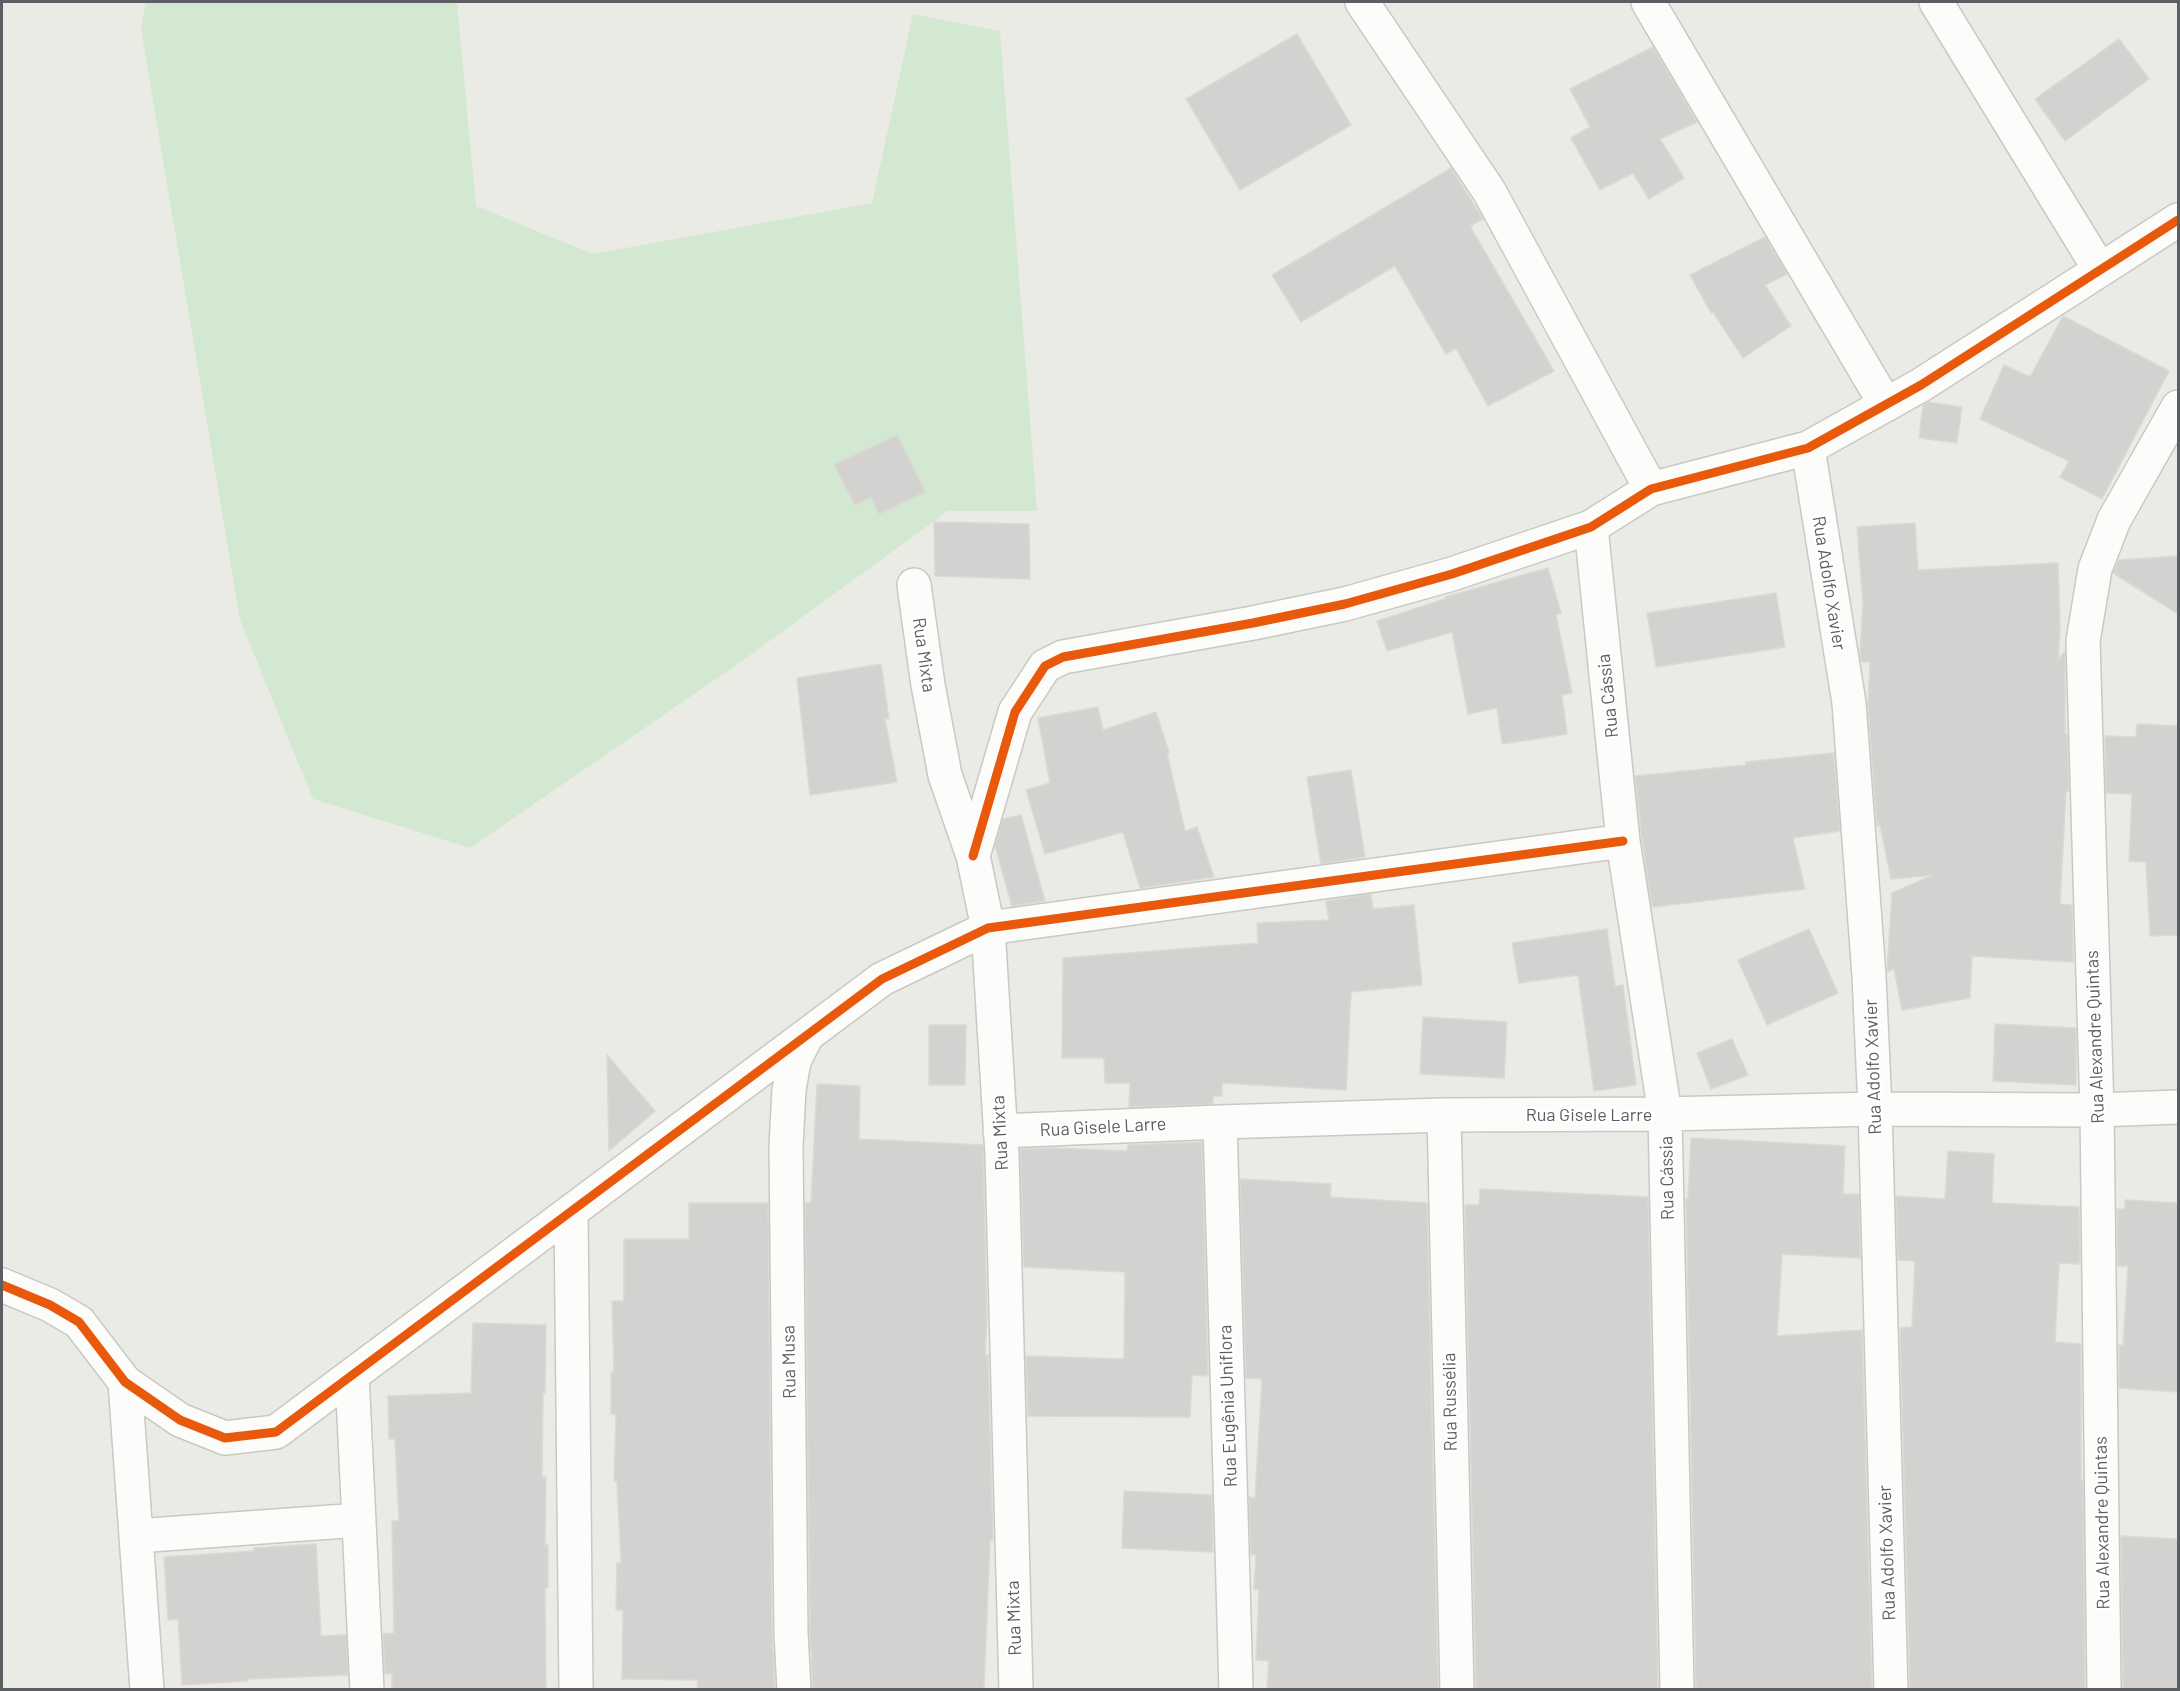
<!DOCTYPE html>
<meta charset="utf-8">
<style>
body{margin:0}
#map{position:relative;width:2180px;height:1691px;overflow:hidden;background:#ebebe6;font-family:Barlow,sans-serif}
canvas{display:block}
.frame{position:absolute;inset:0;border:3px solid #5b5f64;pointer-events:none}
</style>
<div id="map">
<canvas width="2180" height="1691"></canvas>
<div class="frame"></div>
</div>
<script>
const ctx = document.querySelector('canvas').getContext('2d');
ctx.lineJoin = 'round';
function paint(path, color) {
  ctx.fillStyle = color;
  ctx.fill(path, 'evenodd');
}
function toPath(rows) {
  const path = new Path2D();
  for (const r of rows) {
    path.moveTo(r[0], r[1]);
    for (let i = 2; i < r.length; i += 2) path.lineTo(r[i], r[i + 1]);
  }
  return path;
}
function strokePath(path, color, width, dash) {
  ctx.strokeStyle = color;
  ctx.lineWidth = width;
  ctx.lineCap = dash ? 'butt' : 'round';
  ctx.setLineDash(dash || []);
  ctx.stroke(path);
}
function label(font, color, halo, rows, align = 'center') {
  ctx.font = font + ' Barlow,sans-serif';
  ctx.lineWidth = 4.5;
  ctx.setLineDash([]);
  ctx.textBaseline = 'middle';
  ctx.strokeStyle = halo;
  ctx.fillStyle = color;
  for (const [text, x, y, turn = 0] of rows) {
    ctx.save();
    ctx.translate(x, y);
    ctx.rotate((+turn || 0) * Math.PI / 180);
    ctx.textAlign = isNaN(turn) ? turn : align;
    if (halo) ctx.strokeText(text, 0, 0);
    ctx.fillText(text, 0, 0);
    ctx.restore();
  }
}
const green = toPath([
 [146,2,457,2,476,206,593,254,872,203,913,14,1000,31,1037,511,948,511,738,664,470,848,313,799,240,620,141,29]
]);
const building = toPath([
 [1297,34,1351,125,1240,190,1186,99,1297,34],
 [2119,39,2149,79,2065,141,2035,99,2119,39],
 [1653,47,1697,122,1660,139,1684,178,1649,199,1633,173,1600,190,1571,138,1590,127,1570,89,1653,47],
 [1451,168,1483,219,1470,226,1554,371,1488,406,1456,348,1446,354,1395,266,1301,322,1272,275,1451,168],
 [1765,237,1787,274,1765,285,1791,326,1743,358,1713,312,1711,313,1690,275,1765,237],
 [2063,316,2169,371,2102,499,2060,477,2069,461,1980,419,2004,365,2030,377,2063,316],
 [1928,402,1962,407,1957,443,1919,438,1923,405,1928,402],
 [897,435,925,492,879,514,871,497,855,505,834,465,897,435],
 [934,522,1029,524,1030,579,935,576,934,522],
 [1915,523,1918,570,2058,563,2060,628,2058,660,2065,651,2065,734,2067,734,2069,791,2066,791,2060,904,2072,905,2073,950,2073,962,1972,956,1970,998,1902,1010,1894,969,1887,972,1892,893,1933,875,1891,879,1880,825,1877,826,1868,705,1870,662,1861,662,1860,653,1863,603,1857,527,1915,523],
 [2178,556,2178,614,2113,573,2119,560,2178,556],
 [1548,568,1561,613,1556,615,1572,693,1562,695,1567,734,1502,744,1497,708,1468,714,1452,632,1387,651,1377,621,1445,599,1445,597,1548,568],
 [1776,593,1785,647,1656,667,1647,613,1776,593],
 [881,664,889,719,885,719,897,782,810,795,797,678,881,664],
 [1098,707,1103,730,1156,712,1169,752,1167,753,1185,831,1197,827,1214,877,1140,888,1123,832,1045,854,1026,790,1050,783,1038,718,1098,707],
 [2137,724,2178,726,2178,935,2150,936,2146,862,2129,861,2132,794,2106,793,2105,736,2136,737,2137,724],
 [1834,753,1840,831,1793,838,1805,889,1652,907,1642,839,1635,776,1746,765,1746,762,1834,753],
 [1351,770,1365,857,1321,864,1307,777,1351,770],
 [1021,815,1045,901,1012,906,995,846,1003,819,1021,815],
 [1371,894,1373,909,1414,905,1422,985,1351,992,1346,1090,1222,1083,1222,1096,1213,1096,1213,1104,1129,1107,1130,1083,1105,1083,1104,1058,1062,1058,1063,958,1258,943,1257,923,1329,920,1326,901,1371,894],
 [1607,929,1615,986,1623,985,1636,1085,1594,1091,1578,975,1519,983,1512,943,1607,929],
 [1809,929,1838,993,1767,1025,1738,960,1809,929],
 [1423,1017,1507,1022,1504,1078,1420,1074,1423,1017],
 [1995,1024,2076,1028,2076,1085,1993,1081,1995,1024],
 [929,1025,966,1025,965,1085,929,1085,929,1025],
 [1732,1039,1748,1075,1711,1089,1697,1053,1732,1039],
 [607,1055,655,1111,609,1151,607,1055],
 [817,1084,860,1086,859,1139,983,1145,987,1318,985,1355,988,1355,993,1540,990,1540,984,1689,813,1689,810,1632,805,1203,811,1203,817,1084],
 [1691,1138,1845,1146,1843,1194,1859,1194,1860,1258,1782,1254,1777,1336,1862,1330,1872,1689,1696,1689,1686,1199,1688,1199,1691,1138],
 [1202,1142,1208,1376,1192,1375,1190,1417,1028,1416,1026,1356,1124,1359,1125,1272,1024,1267,1020,1149,1052,1148,1127,1151,1128,1145,1202,1142],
 [1948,1151,1994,1154,1992,1203,2079,1207,2080,1264,2059,1263,2055,1342,2081,1344,2081,1480,2083,1480,2085,1689,1910,1689,1900,1328,1912,1327,1915,1261,1898,1260,1896,1196,1945,1199,1948,1151],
 [1240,1179,1331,1184,1330,1197,1427,1203,1438,1689,1267,1689,1269,1661,1256,1660,1259,1590,1254,1589,1256,1555,1251,1554,1249,1497,1255,1498,1262,1379,1246,1378,1240,1179],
 [1480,1189,1648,1197,1658,1689,1476,1689,1465,1205,1479,1205,1480,1189],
 [2125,1200,2178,1203,2178,1392,2119,1388,2119,1345,2123,1346,2128,1266,2118,1266,2117,1209,2125,1209,2125,1200],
 [689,1203,768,1203,772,1633,775,1689,697,1689,698,1680,622,1679,623,1610,616,1610,617,1563,621,1563,617,1481,614,1481,616,1414,611,1414,611,1372,614,1372,612,1301,624,1301,624,1239,689,1239,689,1203],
 [473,1323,546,1325,545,1393,543,1393,542,1477,546,1477,545,1545,548,1545,548,1587,545,1588,546,1689,392,1689,392,1673,385,1674,383,1634,394,1633,392,1521,399,1521,395,1439,389,1439,388,1396,471,1393,473,1323],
 [1124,1491,1212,1495,1213,1552,1122,1548,1124,1491],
 [2121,1536,2178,1539,2178,1689,2123,1689,2121,1536],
 [316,1544,321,1636,346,1635,348,1675,248,1679,248,1681,182,1685,178,1619,168,1620,164,1557,254,1551,254,1548,316,1544]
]);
const minor = toPath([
 [1362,2,1489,191,1651,489],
 [1648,2,1886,405],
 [1936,2,2100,270],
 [1808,448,1849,703,1869,976,1875,1109,1891,1690],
 [1591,527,1623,841,1665,1114,1677,1690],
 [914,585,928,685,945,775,973,856,988,928,1002,1155,1016,1690],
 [973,856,1015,712,1045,666,1063,657,1253,623,1345,604,1452,574,1591,527,1651,489,1808,448,1921,385,2178,220],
 [1444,1115,1457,1690],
 [1220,1122,1236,1690],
 [1000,1131,1220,1122,1444,1115,1665,1114,1875,1109,2097,1110,2178,1107],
 [571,1212,576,1690],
 [2,1285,50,1305,79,1322,125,1382,180,1420,225,1438,276,1432,882,979,988,928,1623,841],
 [352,1375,367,1690],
 [125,1382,147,1690],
 [136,1536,359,1520],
 [794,1690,791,1633,786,1146,789,1090,794,1061,806,1037],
 [2104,1690,2097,1110,2083,641,2095,569,2114,520,2178,407]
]);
const cycleway = toPath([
 [973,856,1015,712,1045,666,1063,657,1253,623,1345,604,1452,574,1591,527,1651,489,1808,448,1921,385,2178,220],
 [2,1285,50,1305,79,1322,125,1382,180,1420,225,1438,276,1432,882,979,988,928,1623,841]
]);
const streetNames = [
 ["Rua Adolfo Xavier",1829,583,81],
 ["Rua Mixta",924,655,82],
 ["Rua Cássia",1608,696,-96],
 ["Rua Alexandre Quintas",2095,1037,-92],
 ["Rua Adolfo Xavier",1873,1067,-92],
 ["Rua Gisele Larre",1589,1115],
 ["Rua Gisele Larre",1103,1127,-3],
 ["Rua Mixta",1000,1133,-93],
 ["Rua Cássia",1667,1178,-91],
 ["Rua Musa",789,1362,-91],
 ["Rua Russélia",1450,1402,-91],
 ["Rua Eugênia Uniflora",1228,1406,-92],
 ["Rua Alexandre Quintas",2102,1523,-91],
 ["Rua Adolfo Xavier",1887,1553,-92],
 ["Rua Mixta",1014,1618,-92]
];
paint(green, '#d3e8d1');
paint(building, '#d3d2d0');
strokePath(building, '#dad9d5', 1.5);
strokePath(minor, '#c8c8c6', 36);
strokePath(minor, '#fcfcfb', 33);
strokePath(cycleway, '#e8590c', 9);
label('18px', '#5b5f64', '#fff', streetNames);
</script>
